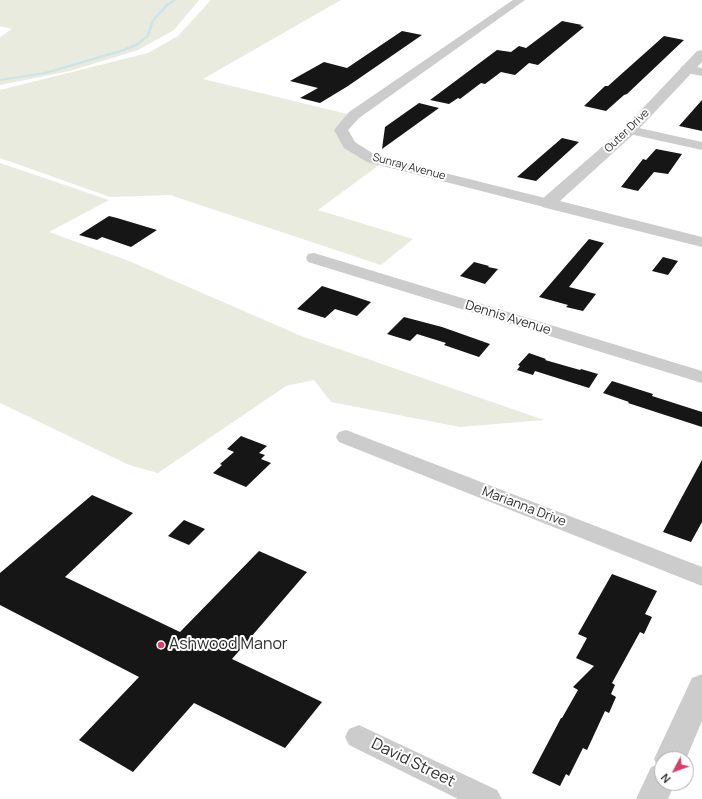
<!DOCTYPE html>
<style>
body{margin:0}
#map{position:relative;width:702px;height:799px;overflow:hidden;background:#fff;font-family:Manrope,sans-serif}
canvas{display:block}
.north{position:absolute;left:654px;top:751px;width:40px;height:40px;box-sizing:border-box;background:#fff;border:1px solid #acacac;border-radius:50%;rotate:229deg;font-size:11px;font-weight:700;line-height:16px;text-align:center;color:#2f2f2f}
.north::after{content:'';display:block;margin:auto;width:14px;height:18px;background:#d93e6a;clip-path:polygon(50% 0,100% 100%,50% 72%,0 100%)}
</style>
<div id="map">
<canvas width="702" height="799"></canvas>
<div class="north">N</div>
</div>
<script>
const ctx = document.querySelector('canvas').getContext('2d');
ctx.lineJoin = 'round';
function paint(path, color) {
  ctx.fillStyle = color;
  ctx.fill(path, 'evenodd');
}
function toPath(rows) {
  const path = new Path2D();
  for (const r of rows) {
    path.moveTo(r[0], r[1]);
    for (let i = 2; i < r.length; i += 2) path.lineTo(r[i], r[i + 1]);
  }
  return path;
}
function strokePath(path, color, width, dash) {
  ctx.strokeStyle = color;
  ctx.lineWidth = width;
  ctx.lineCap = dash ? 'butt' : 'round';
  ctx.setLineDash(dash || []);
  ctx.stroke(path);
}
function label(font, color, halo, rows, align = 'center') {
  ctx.font = font + ' Manrope,sans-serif';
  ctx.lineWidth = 4;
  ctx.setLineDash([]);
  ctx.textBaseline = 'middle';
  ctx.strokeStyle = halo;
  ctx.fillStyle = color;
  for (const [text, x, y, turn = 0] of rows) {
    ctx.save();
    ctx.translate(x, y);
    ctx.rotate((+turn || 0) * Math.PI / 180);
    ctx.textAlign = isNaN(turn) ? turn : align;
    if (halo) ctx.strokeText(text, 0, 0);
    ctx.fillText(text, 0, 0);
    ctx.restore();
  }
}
const green = toPath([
 [0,0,199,0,174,30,138,50,70,71,0,85,0,37,12,29,0,26],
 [211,0,341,0,203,79,347,114,341,132,379,165,318,210,413,239,381,265,170,195,110,197,0,158,0,90,148,53,178,36],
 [0,163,109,200,49,232,129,261,301,336,544,420,460,427,331,402,314,380,286,386,158,473,129,465,0,403]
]);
const stream = toPath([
 [173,0,176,0,168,6,154,21,149,36,139,45,125,51,46,74,0,81,0,79,45,72,123,49,137,43,146,36,152,20,166,4,173,0]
]);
const building = toPath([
 [562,21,582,25,580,26,584,27,538,65,529,63,515,75,501,72,485,84,481,83,460,99,458,98,449,104,430,100,497,50,511,52,519,46,526,48],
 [402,31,422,35,348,86,320,103,300,98,318,88,290,81,324,62,347,68],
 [664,36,684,40,627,94,624,95,606,111,584,106,605,86,608,86],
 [702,100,702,131,679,126],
 [419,103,439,108,382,149,385,127],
 [562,138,579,142,536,181,517,177],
 [656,149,682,154,668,174,654,172,638,191,621,187,643,159,646,160],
 [109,216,117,218,157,230,131,247,102,237,97,240,79,235],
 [589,239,604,243,569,287,596,294,583,311,566,307,568,305,539,297],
 [663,257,678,261,668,275,652,271],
 [474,262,489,266,488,267,498,269,485,284,460,276],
 [322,286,350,295,371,302,357,316,335,309,325,318,297,309],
 [404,317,442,327,490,344,479,357,444,345,446,343,417,334,410,341,387,334],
 [529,353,546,359,545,360,580,370,581,369,598,374,589,388,535,371,533,375,517,370,520,366,518,365],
 [612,381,653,394,652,396,702,412,702,427,628,403,629,402,603,393],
 [241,436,267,446,259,453,265,455,261,459,271,463,246,487,213,473,222,465,220,464,234,452,227,449],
 [702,460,702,522,691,542,663,532],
 [92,495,133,513,65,577,180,632,259,551,307,572,232,659,322,702,285,748,194,703,133,772,79,740,139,677,0,605,0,573],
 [184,520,205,529,189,545,168,536],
 [612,574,657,591,645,614,652,617,644,634,640,632,612,683,615,685,611,694,616,697,609,713,605,711,587,750,583,748,569,776,566,774,560,786,532,773,561,718,562,718,578,690,573,687,594,666,576,658,587,638,578,634]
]);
const minor = toPath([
 [513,0,525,0,359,118,348,130,355,142,377,156,553,200,556,203,553,206,548,208,367,162,344,148,334,130,349,112,513,0],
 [686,65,702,68,702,76,682,72,680,69,682,66,686,65],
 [630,126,702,142,702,150,625,133,623,130,625,127,630,126],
 [314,253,702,371,702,383,308,262,306,258,308,254,314,253],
 [346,430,702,567,702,586,339,442,336,437,339,432,346,430],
 [359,725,497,790,502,799,458,799,349,745,345,737,349,729,359,725]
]);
const tertiary = toPath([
 [702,50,702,62,635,133,560,201,702,237,702,247,542,207,540,203,542,199,625,127,697,51,702,50],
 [702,674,702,721,686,759,662,759,662,783,675,783,668,799,636,799,651,767,657,765,654,759,692,678,702,674]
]);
const markers = [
 [161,645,4,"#d93e6a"]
];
const farStreetnames = [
 ["Outer Drive",627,131,-44],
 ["Sunray Avenue",409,167,15]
];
const streetNames = [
 ["Dennis Avenue",508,318,17],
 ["Marianna Drive",524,507,21]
];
const nearPoinames = [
 ["Ashwood Manor",169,645]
];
const nearStreetnames = [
 ["David Street",413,763,26]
];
paint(green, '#e8ebde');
paint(stream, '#cbe4e9');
paint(building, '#161616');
paint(minor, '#ccc');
paint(tertiary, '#ccc');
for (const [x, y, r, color] of markers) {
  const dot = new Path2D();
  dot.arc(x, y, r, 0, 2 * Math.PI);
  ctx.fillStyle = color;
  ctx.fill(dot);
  strokePath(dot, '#fff', 1.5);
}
label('11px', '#2f2f2f', '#fff', farStreetnames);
label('13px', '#2f2f2f', '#fff', streetNames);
label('16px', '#2f2f2f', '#fff', nearPoinames, 'left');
label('16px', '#2f2f2f', '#fff', nearStreetnames);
</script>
